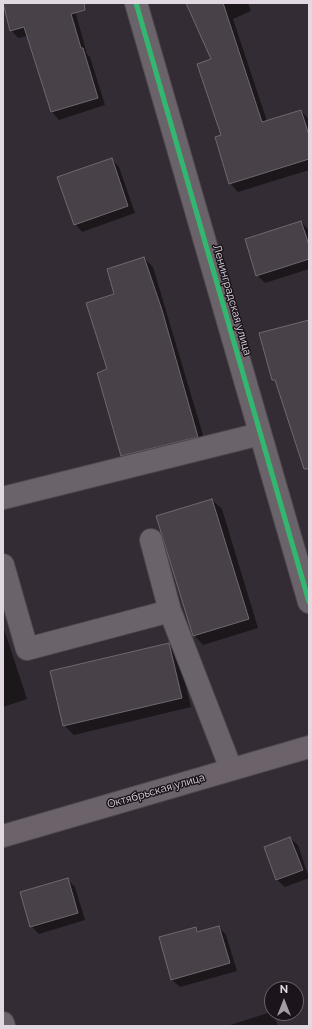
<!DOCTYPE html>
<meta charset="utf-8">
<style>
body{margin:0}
#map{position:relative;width:312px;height:1029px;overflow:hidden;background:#342c34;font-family:Raleway,sans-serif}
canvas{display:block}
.frame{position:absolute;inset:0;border:4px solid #e2d8e1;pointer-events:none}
.north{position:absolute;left:264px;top:981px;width:40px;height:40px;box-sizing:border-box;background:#1b141b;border:1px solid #6b626a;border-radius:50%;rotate:0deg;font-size:11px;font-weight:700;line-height:16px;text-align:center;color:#e2d8e1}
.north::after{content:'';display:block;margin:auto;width:14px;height:18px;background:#a59ca4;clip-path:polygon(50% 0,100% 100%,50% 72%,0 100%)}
</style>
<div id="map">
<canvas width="312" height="1029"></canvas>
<div class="frame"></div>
<div class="north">N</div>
</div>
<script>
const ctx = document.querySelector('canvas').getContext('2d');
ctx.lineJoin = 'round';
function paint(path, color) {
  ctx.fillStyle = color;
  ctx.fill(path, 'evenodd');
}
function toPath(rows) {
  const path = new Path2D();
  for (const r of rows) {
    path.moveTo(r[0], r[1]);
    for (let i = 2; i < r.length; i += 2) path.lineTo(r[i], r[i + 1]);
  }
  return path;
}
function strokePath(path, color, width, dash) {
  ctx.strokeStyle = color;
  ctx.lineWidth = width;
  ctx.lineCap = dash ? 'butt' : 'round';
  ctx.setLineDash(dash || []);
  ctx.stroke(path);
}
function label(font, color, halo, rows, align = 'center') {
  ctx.font = font + ' Raleway,sans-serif';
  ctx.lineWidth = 3;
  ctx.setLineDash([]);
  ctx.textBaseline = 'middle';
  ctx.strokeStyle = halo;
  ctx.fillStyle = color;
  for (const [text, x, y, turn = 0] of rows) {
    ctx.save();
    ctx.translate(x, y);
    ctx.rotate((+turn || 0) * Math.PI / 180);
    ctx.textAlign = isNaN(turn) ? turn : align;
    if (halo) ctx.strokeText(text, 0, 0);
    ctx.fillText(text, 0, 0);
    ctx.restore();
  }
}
const shadow = toPath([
 [3,3,73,3,87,54,90,57,105,105,59,120,52,112,27,36,18,38,11,30],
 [187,3,248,3,251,11,233,19,267,121,301,111,309,119,309,170,238,192,230,183,212,60],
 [111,159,119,167,135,213,82,232,75,224],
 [301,222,309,230,309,269,265,283,257,275],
 [144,258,153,267,206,445,131,464,122,455,116,294],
 [212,500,222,509,258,628,203,645,194,635],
 [3,626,27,699,3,707],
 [169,644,178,654,191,707,74,735,64,725],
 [290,838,298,845,309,878,285,887,277,880,265,847],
 [67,879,75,887,85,920,39,934,31,926],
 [219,927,226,935,237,971,180,987,172,980,196,929,200,933],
 [268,1013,276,1020,278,1026,227,1026]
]);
const building = toPath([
 [3,3,84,3,85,10,71,14,81,48,83,48,98,98,51,112,24,27,10,31,3,3],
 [186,3,223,3,262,122,301,110,309,135,309,159,229,184,215,137,221,135,197,64,211,59,186,3],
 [112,158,128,206,74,225,57,177,112,158],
 [301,221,309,245,309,259,256,276,245,239,301,221],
 [144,257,162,310,198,437,121,456,97,373,107,369,86,303,114,294,107,269,144,257],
 [309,320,309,469,304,469,275,380,272,380,259,333,309,320],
 [212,499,249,619,193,636,156,516,212,499],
 [169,643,182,698,63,726,50,671,169,643],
 [290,837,303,870,276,880,264,847,290,837],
 [68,878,78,913,30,927,20,892,68,878],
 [219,926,230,963,171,980,159,937,196,927,197,932,219,926]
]);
const minor = toPath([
 [136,3,309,602],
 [3,498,260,434],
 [151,540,170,611,231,769],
 [3,565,27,649,170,611],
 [3,1023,4,1026]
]);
const major = toPath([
 [3,836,309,747]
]);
const cycleway = toPath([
 [136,3,309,602]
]);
const streetNames = [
 ["Ленинградская улица",232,300,74],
 ["Октябрьская улица",156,791,-16]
];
paint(shadow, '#0007');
paint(building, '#484248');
strokePath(building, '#6f686f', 1);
strokePath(minor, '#4f484f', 24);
strokePath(major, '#4f484f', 24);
strokePath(minor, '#6a636a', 22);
strokePath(major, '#6b626a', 22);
strokePath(cycleway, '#33b770', 5);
label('11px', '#e2d8e1', '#1b141b', streetNames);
</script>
